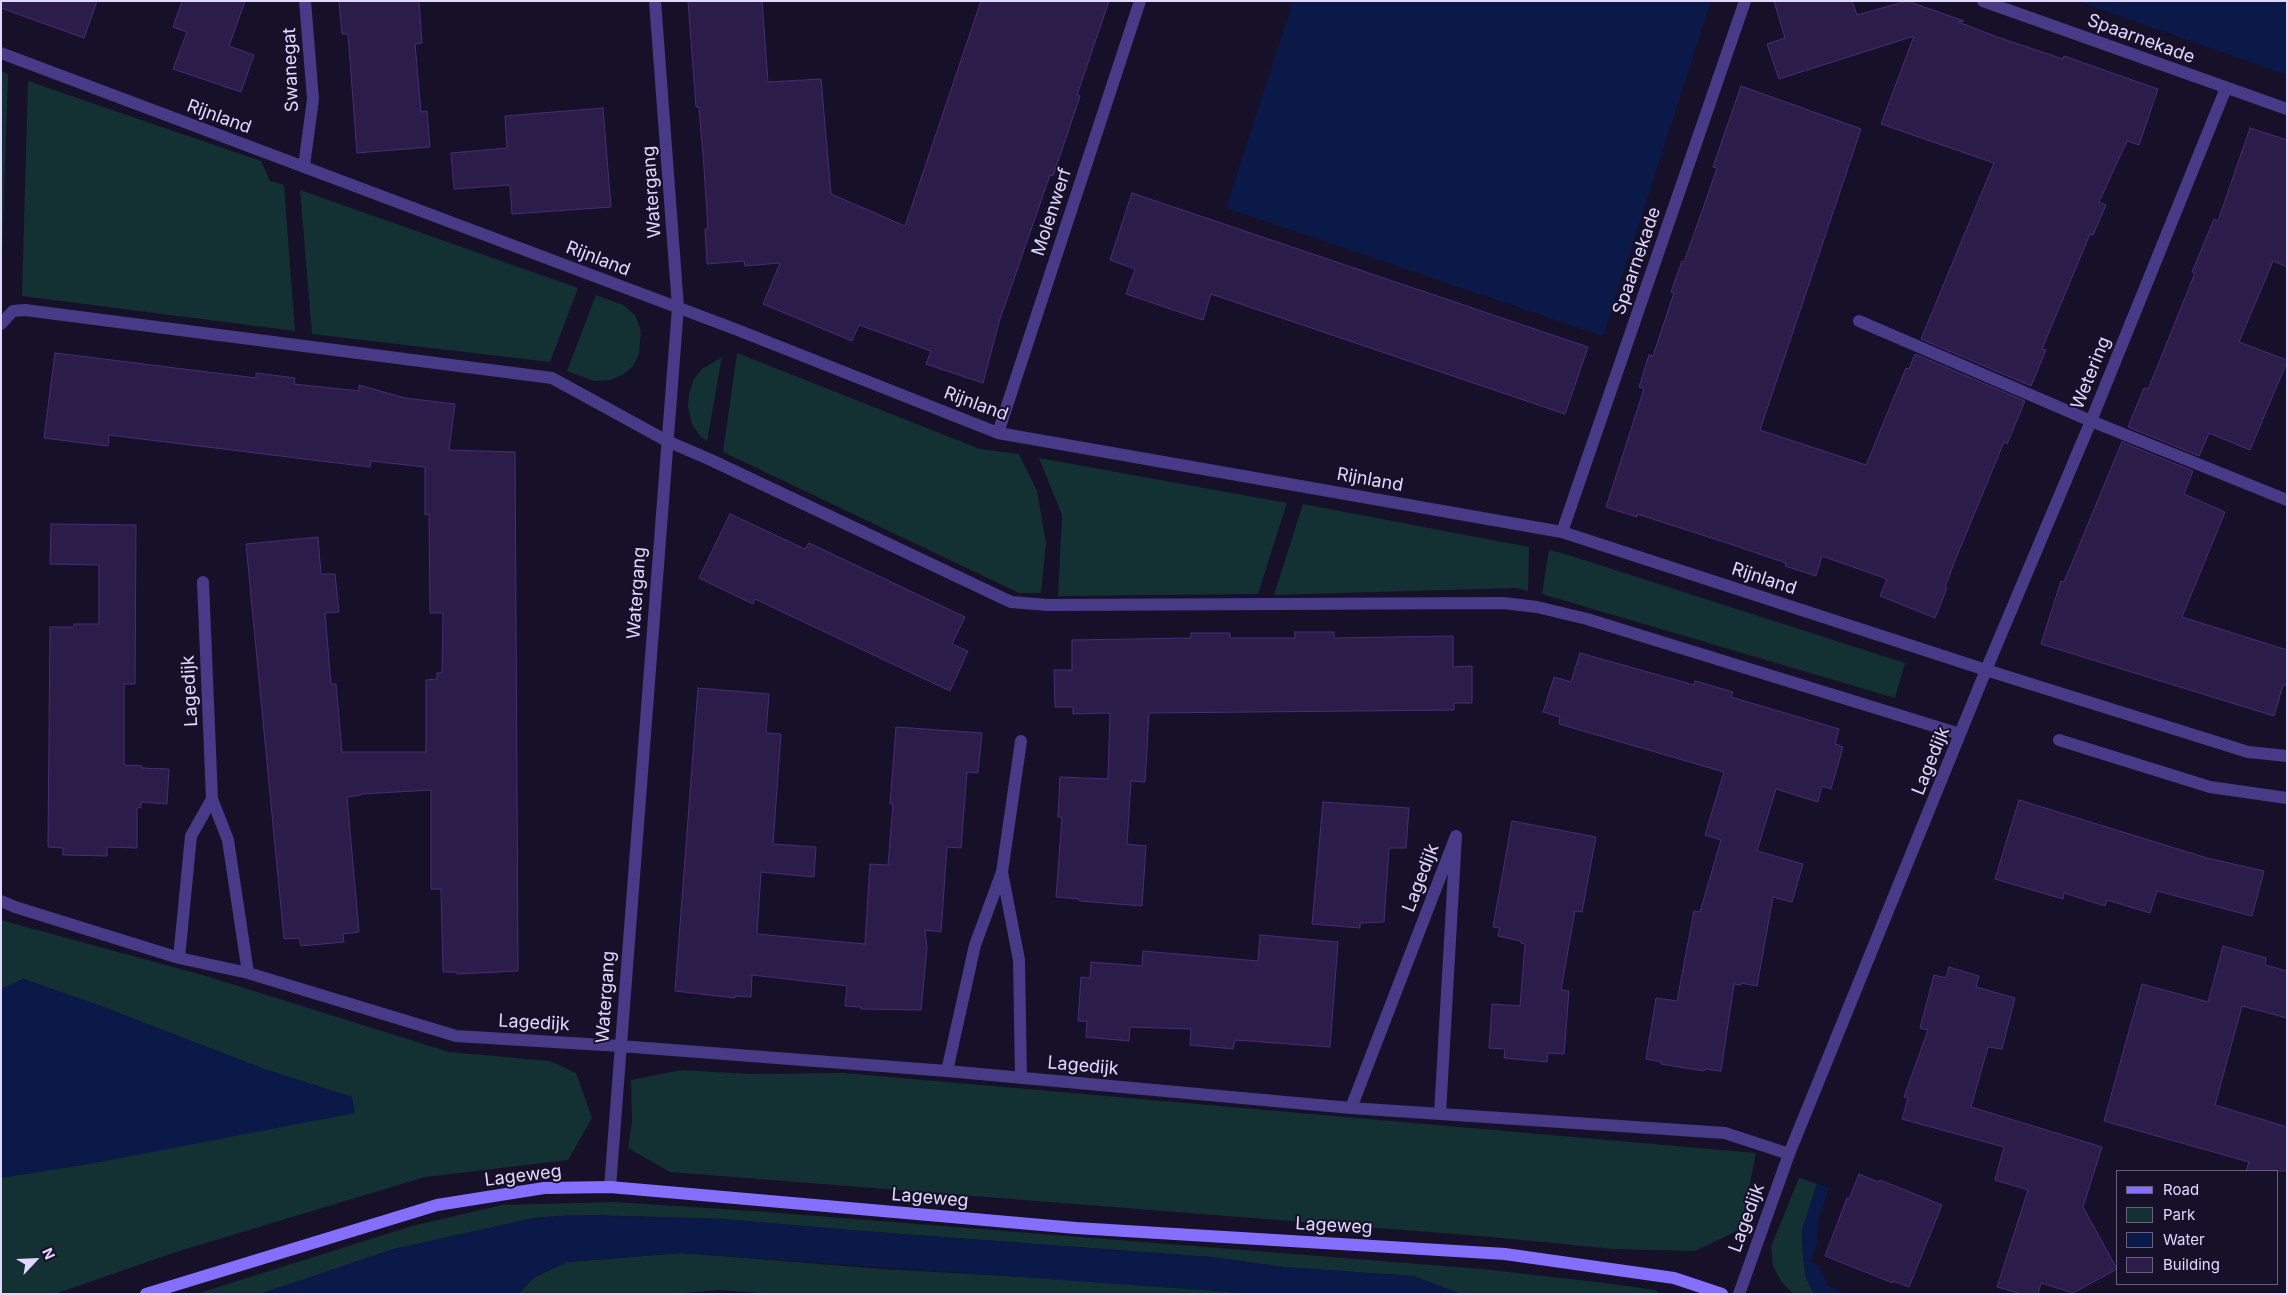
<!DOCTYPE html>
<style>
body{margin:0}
#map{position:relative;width:2288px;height:1295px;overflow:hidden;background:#171029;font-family:Inter,sans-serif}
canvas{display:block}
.frame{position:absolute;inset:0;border:2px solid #e1d8ff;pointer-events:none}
.legend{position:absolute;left:2116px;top:1170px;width:162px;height:115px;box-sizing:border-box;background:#171029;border:1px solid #68607f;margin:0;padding:6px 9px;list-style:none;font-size:15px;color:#e1d8ff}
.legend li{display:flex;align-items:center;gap:10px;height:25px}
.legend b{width:25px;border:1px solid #68607f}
.north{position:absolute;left:10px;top:1235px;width:50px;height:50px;-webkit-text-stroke:4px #171029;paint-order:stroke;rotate:65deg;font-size:14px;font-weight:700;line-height:20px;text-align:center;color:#e1d8ff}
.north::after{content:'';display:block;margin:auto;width:18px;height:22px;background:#e1d8ff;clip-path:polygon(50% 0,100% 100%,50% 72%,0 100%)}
</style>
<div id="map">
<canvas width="2288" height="1295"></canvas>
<div class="frame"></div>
<ul class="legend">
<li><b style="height:6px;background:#846fff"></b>Road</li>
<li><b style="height:14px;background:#133033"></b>Park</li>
<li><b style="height:14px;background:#0a1948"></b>Water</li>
<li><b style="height:14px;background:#2b1c4a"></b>Building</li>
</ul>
<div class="north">N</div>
</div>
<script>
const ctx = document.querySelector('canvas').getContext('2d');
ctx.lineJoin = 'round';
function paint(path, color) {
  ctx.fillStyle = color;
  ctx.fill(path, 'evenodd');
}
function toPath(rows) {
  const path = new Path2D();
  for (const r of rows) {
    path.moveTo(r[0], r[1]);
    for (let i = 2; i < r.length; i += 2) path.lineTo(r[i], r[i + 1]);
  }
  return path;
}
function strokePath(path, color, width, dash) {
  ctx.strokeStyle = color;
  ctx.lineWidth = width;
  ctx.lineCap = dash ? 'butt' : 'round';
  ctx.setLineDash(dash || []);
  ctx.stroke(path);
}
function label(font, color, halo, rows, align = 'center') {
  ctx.font = font + ' Inter,sans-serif';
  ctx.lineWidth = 4;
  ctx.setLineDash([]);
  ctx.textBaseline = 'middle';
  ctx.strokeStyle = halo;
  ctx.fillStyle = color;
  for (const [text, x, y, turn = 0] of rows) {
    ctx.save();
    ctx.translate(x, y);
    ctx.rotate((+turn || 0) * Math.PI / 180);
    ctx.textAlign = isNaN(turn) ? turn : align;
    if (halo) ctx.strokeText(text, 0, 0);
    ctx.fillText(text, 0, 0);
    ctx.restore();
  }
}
const green = toPath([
 [1,71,8,74,1,288],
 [28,81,261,161,270,181,284,185,295,331,22,296],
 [300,190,578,288,550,362,312,334],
 [596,295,623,305,635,315,641,331,639,354,633,366,624,374,611,380,594,381,567,371],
 [737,353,980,449,1019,454,1037,491,1046,543,1041,593,1019,593,723,452],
 [722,357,707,441,700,436,692,424,688,407,689,394,694,379,702,369],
 [1039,458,1287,503,1258,594,1058,596,1062,515],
 [1303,504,1529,547,1528,591,1516,588,1274,595],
 [1549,550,1562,553,1905,663,1895,698,1542,594],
 [1,920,206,976,449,1052,550,1061,576,1073,592,1118,568,1160,425,1177,176,1252,55,1294,1,1294,1,1178,105,1161,352,1097,264,1069,98,1005,23,979,1,989],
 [682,1070,750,1074,844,1073,1756,1153,1741,1229,1695,1251,1613,1249,1492,1237,670,1172,628,1148,632,1121,631,1080],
 [1799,1178,1817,1184,1802,1230,1803,1256,1806,1278,1814,1294,1793,1294,1781,1281,1773,1266,1771,1247],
 [615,1202,754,1211,1482,1269,1605,1283,1655,1290,1660,1294,1461,1294,1413,1276,1284,1267,1211,1257,848,1230,724,1219,590,1215,534,1218,394,1249,260,1294,196,1294,412,1226,502,1205],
 [682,1253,883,1269,1131,1283,1258,1294,773,1294,719,1290,674,1294,518,1294,535,1277,567,1262]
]);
const water = toPath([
 [1293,1,1711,1,1603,336,1226,208],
 [2077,1,2287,1,2287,75],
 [23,979,98,1005,264,1069,352,1097,355,1113,105,1161,1,1178,1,989],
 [1817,1184,1829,1188,1818,1221,1817,1244,1810,1262,1819,1266,1828,1286,1847,1294,1814,1294,1806,1278,1803,1256,1802,1230],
 [569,1215,724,1219,848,1230,1211,1257,1284,1267,1413,1276,1461,1294,1258,1294,682,1253,567,1262,535,1277,518,1294,260,1294,394,1249,534,1218]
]);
const building = toPath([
 [1,1,97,1,84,38,1,8,1,1],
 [182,1,245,1,229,46,254,55,241,92,173,69,187,32,173,27,182,1],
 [339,1,419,1,422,43,415,44,421,112,427,111,430,147,357,153,348,34,342,34,339,1],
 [688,1,762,1,768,82,821,79,831,194,905,226,981,1,1109,1,1077,95,1080,96,1068,132,1053,176,1050,175,999,322,983,383,926,364,931,351,859,325,852,341,763,304,780,263,745,266,744,261,707,264,705,229,708,229,704,168,699,107,696,107,688,1],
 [1774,1,1852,1,1857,15,1907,1,1964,21,1958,22,2000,38,2063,59,2064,56,2158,89,2139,145,2127,141,2099,202,2106,205,2093,235,2090,234,2042,349,2046,350,2031,386,1921,339,1994,163,1881,124,1914,36,1779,79,1767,44,1785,38,1774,1],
 [1741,86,1861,129,1760,430,1866,465,1906,368,1909,369,1915,354,2025,401,2007,444,2004,442,1956,558,1945,587,1947,588,1935,618,1880,596,1887,579,1822,556,1816,576,1785,566,1786,563,1727,543,1637,514,1637,517,1606,507,1644,389,1639,387,1649,355,1653,356,1674,293,1671,292,1682,261,1684,262,1706,200,1717,168,1713,167,1741,86],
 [603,108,611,207,512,214,510,185,454,189,451,153,507,148,505,116,603,108],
 [2250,128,2287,140,2287,267,2273,261,2239,342,2287,360,2287,362,2250,450,2209,433,2199,456,2128,427,2144,388,2148,389,2160,360,2195,273,2192,272,2214,219,2218,221,2250,128],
 [1132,193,1588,347,1565,414,1211,294,1203,320,1126,294,1135,269,1110,260,1132,193],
 [55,353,256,378,256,373,295,378,294,384,359,391,359,385,405,398,455,404,449,450,515,452,518,971,457,974,457,972,443,972,441,889,431,889,431,790,361,794,361,795,347,797,359,932,343,934,344,942,301,946,299,938,284,939,246,544,318,537,321,574,335,574,339,612,325,613,331,684,336,684,342,752,426,752,426,680,437,679,437,673,442,673,443,613,430,613,429,514,425,515,425,467,371,461,370,467,109,435,108,446,44,438,55,353],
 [2122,442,2193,471,2184,494,2225,512,2182,617,2287,650,2287,685,2283,685,2274,716,2041,644,2061,581,2064,582,2122,442],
 [730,514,805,549,809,543,965,617,952,644,968,651,950,691,755,599,753,604,699,578,730,514],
 [51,524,136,525,135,684,124,684,124,765,142,766,142,768,169,769,167,804,141,802,141,807,137,808,137,848,107,847,107,856,63,855,63,848,48,847,50,627,74,627,74,624,99,624,99,565,50,564,51,524],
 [1295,632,1334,632,1334,638,1453,636,1453,667,1472,666,1472,703,1454,703,1454,710,1149,713,1145,782,1131,781,1127,844,1146,846,1142,906,1080,901,1079,899,1056,897,1062,817,1058,817,1060,777,1108,779,1110,713,1073,714,1073,707,1055,707,1054,670,1072,670,1072,640,1191,638,1191,633,1230,633,1230,638,1295,638,1295,632],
 [1580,653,1694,685,1695,681,1733,692,1731,697,1839,729,1835,744,1843,747,1831,789,1822,786,1818,802,1776,789,1757,851,1803,864,1792,902,1773,897,1757,986,1741,983,1741,985,1734,984,1721,1071,1705,1069,1704,1071,1661,1064,1661,1062,1646,1059,1656,998,1677,1001,1694,911,1700,912,1721,840,1705,835,1724,772,1559,724,1560,717,1543,712,1554,677,1571,682,1580,653],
 [698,688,769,694,766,733,781,734,773,844,816,847,814,877,761,872,757,934,865,944,870,864,888,865,893,804,890,804,896,727,982,733,978,773,967,772,961,848,947,847,941,932,925,930,927,948,921,1010,861,1009,861,1007,845,1006,847,986,752,975,751,997,735,996,735,998,675,991,698,688],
 [2019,800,2207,858,2264,871,2252,916,2157,891,2150,913,2107,900,2105,906,2064,893,2063,899,1995,879,2019,800],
 [1323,802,1409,808,1406,848,1389,848,1384,922,1360,923,1360,928,1312,924,1323,802],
 [1512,821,1596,837,1582,912,1575,911,1561,990,1569,991,1564,1054,1548,1053,1547,1062,1504,1058,1505,1049,1489,1048,1492,1004,1520,1006,1525,944,1521,943,1521,941,1498,936,1500,928,1493,927,1512,821],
 [1260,935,1338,942,1330,1047,1235,1040,1233,1049,1190,1045,1191,1029,1130,1027,1129,1041,1086,1037,1087,1021,1078,1021,1081,977,1090,978,1091,962,1142,966,1143,951,1258,961,1260,935],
 [2223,946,2266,958,2265,965,2287,971,2287,1018,2242,1006,2215,1105,2287,1127,2287,1171,2246,1171,2249,1162,2104,1121,2142,984,2208,1002,2223,946],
 [1949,967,1979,976,1976,987,2015,998,2002,1049,1988,1047,1971,1107,2102,1147,2083,1207,2117,1269,2073,1293,2041,1283,2038,1294,2022,1294,1997,1287,2028,1190,1995,1180,2004,1147,1902,1119,1908,1098,1904,1097,1928,1030,1920,1028,1934,975,1946,978,1949,967],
 [1859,1174,1878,1182,1880,1180,1942,1205,1909,1287,1893,1281,1893,1283,1825,1256,1847,1198,1849,1199,1859,1174]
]);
const lane = toPath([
 [1859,321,2091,421,2287,500]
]);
const street = toPath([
 [1983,1,2287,109],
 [1,53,735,329,998,433,1562,532,1986,670,2248,752,2287,756],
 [304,166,313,99,305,1],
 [1,324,13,311,25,310,552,378,667,441,711,460,1011,602,1048,605,1503,603,1537,607,1587,619,1960,734],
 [998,433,1140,1],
 [1562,532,1745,1],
 [2059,740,2210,787,2287,798],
 [212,799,228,840,248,973],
 [1002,872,1019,960,1021,1078],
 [1,901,15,907,179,958,248,973,456,1036,620,1046,947,1071,1351,1108,1725,1133,1789,1154],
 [179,958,191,836,212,799,203,582],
 [947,1071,975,945,1002,872,1021,741],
 [1351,1108,1456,836,1440,1114],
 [610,1187,678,307,655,1],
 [1739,1294,1789,1154,1986,670,2091,421,2226,88]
]);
const secondary = toPath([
 [146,1294,437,1205,544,1188,610,1187,1076,1228,1505,1254,1674,1278,1722,1294]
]);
const streetNames = [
 ["Spaarnekade",2141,39,20],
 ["Swanegat",291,70,-92],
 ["Rijnland",219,117,20],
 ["Watergang",652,192,-94],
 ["Molenwerf",1052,212,-72],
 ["Rijnland",598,259,21],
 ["Spaarnekade",1637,261,-71],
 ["Wetering",2091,373,-68],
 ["Rijnland",976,404,20],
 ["Rijnland",1370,480,10],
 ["Rijnland",1764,579,18],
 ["Watergang",637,593,-86],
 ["Lagedijk",190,691,-93],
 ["Lagedijk",1931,761,-68],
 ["Lagedijk",1421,878,-69],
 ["Watergang",606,997,-86],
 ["Lagedijk",534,1023,3],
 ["Lagedijk",1083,1066,5],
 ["Lageweg",523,1176,-7],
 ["Lageweg",930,1198,5],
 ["Lagedijk",1747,1218,-70],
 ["Lageweg",1334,1226,3]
];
paint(green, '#133033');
paint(water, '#0a1948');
paint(building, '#2b1c4a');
strokePath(building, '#452e76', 1);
strokePath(lane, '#473b88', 12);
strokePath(street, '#473b88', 12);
strokePath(secondary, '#846fff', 12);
label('18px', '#e1d8ff', '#171029', streetNames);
</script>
